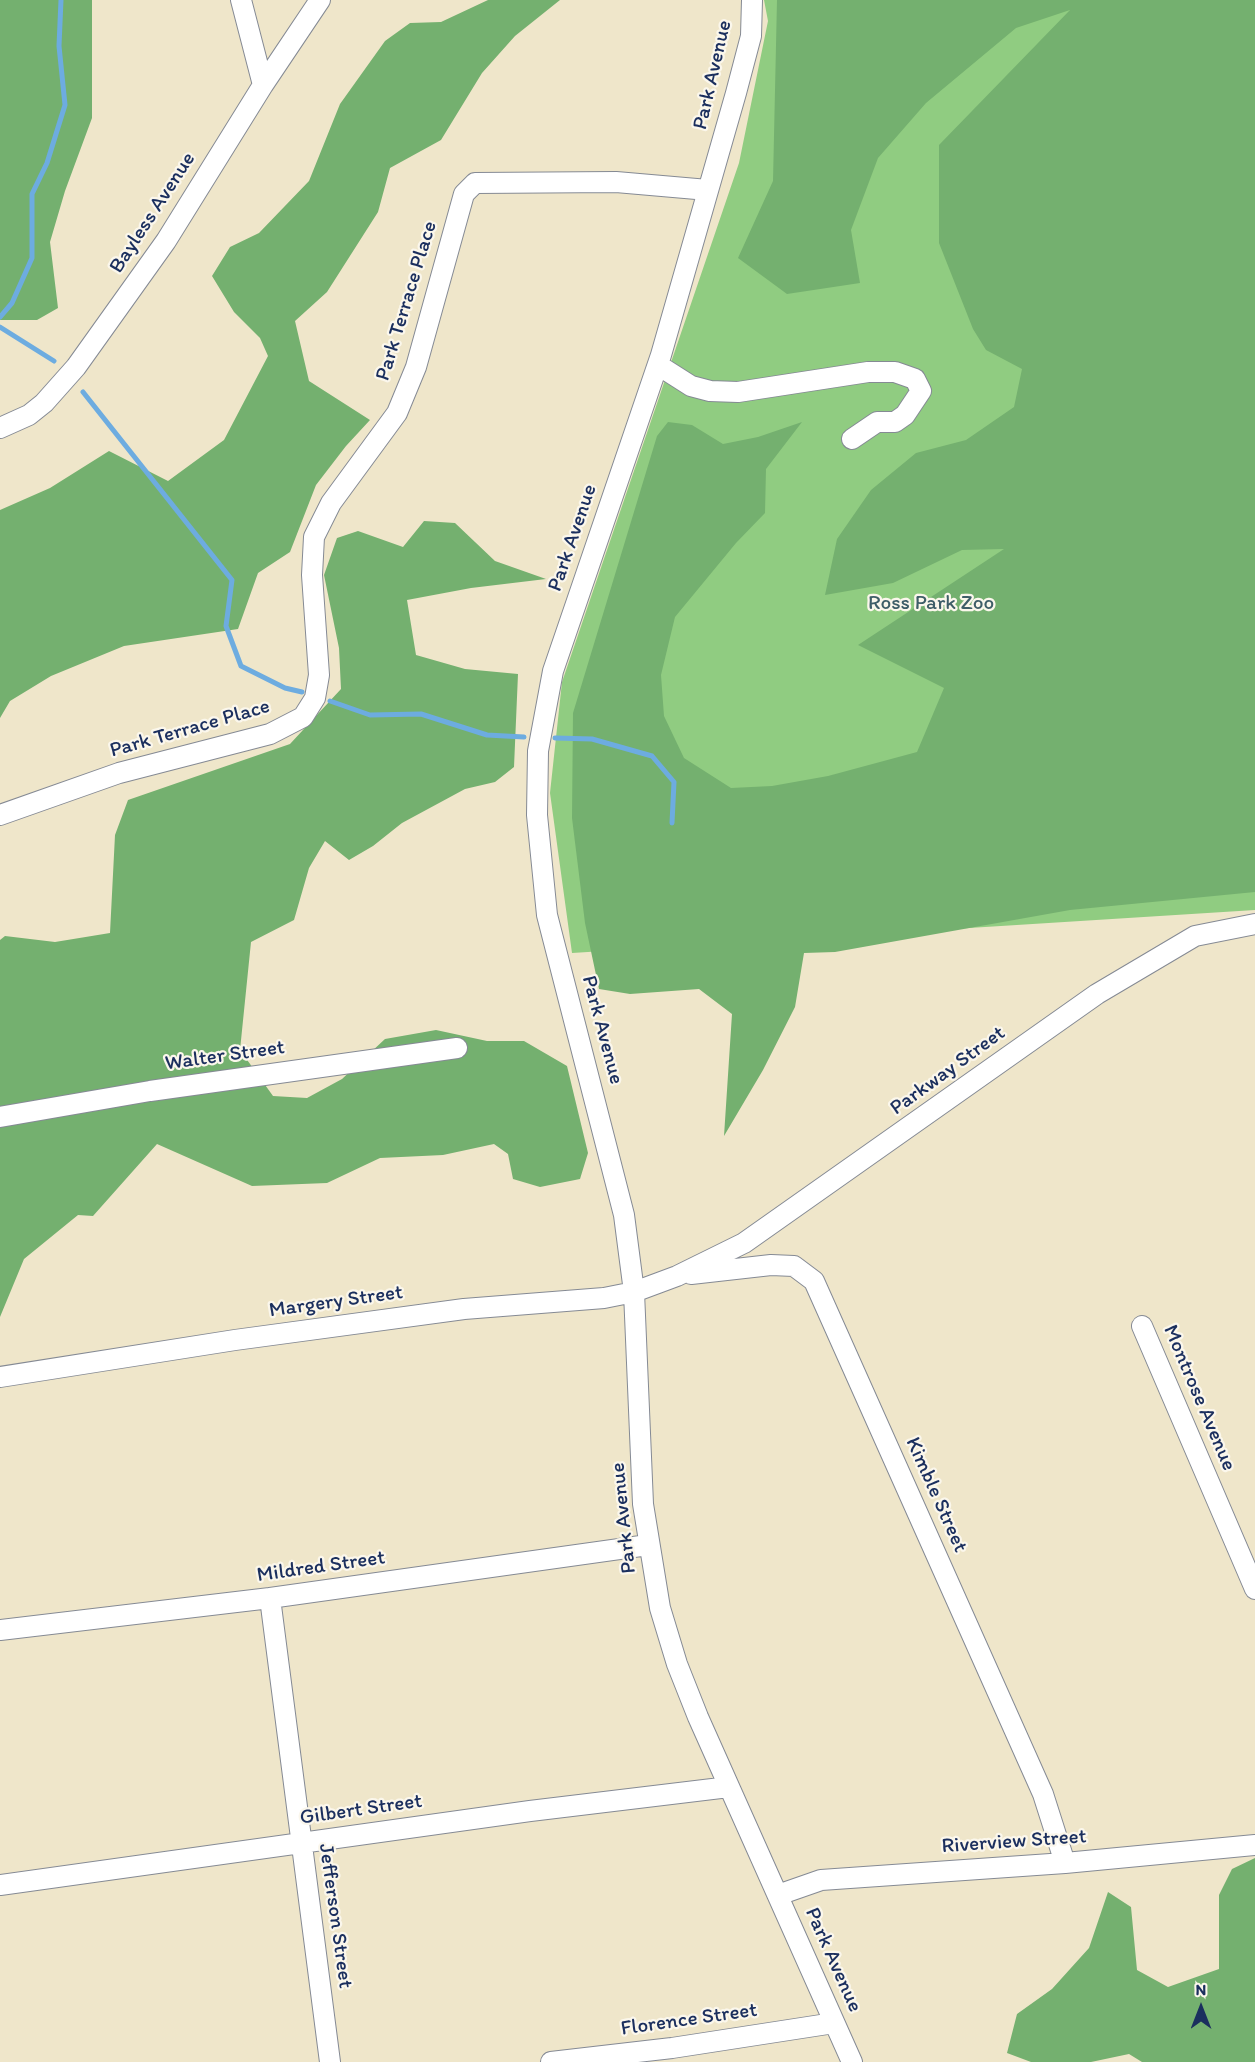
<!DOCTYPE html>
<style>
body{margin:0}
#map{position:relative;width:1255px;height:2062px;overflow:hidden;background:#efe6ca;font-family:Itim,sans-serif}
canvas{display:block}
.north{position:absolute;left:1171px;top:1978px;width:60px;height:60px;-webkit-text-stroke:4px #fbf7ec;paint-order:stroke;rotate:0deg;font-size:16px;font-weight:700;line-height:24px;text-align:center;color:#1b2f5e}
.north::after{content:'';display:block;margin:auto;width:21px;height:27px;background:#1b2f5e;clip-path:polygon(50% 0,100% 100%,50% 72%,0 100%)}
</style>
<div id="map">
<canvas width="1255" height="2062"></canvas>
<div class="north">N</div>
</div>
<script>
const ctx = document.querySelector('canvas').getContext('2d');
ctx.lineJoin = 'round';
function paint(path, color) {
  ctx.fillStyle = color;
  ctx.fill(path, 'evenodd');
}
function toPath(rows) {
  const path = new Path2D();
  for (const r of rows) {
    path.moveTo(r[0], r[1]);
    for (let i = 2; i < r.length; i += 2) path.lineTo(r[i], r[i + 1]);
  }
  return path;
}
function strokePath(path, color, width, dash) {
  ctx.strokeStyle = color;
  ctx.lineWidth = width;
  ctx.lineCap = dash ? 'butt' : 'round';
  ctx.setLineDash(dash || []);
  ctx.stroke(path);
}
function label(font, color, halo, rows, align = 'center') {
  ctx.font = font + ' Itim,sans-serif';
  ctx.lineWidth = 4.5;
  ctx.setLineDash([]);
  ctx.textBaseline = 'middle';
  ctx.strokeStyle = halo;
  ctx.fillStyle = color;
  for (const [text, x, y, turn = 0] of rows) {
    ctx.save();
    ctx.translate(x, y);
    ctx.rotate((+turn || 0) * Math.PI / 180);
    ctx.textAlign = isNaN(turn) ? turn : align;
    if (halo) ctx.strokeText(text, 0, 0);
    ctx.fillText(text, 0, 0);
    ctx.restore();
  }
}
const green = toPath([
 [764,0,1255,0,1255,910,572,953,550,793,562,682,739,163,768,21]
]);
const forest = toPath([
 [0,0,92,0,92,118,65,191,50,242,58,308,37,320,0,320],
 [488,0,560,0,515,36,482,73,441,140,390,168,378,212,327,292,295,321,309,381,370,420,346,446,316,485,290,552,258,573,238,629,124,646,51,676,10,701,0,718,0,510,50,488,109,451,168,481,224,440,268,356,260,338,234,312,212,276,230,247,259,233,309,181,340,104,385,41,410,23,441,22],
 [777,0,1255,0,1255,892,1070,910,835,952,804,953,795,1007,763,1070,724,1136,732,1014,699,989,630,994,599,989,585,923,572,818,573,713,657,436,668,422,692,425,723,444,758,437,802,422,766,469,765,513,736,543,675,617,661,675,664,716,684,758,731,788,772,786,828,776,917,752,944,688,858,645,1004,549,962,550,893,583,825,595,837,539,871,490,916,453,966,440,1014,407,1022,369,986,350,973,329,939,243,939,145,1070,10,1016,28,926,103,878,158,851,230,860,283,787,294,738,258,773,181],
 [424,521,455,523,495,561,546,579,471,588,407,600,416,655,465,669,518,674,514,767,495,782,465,789,402,823,373,846,349,860,325,841,309,868,294,920,251,942,240,1050,273,1096,307,1098,342,1079,385,1039,436,1030,487,1041,524,1041,567,1066,588,1153,580,1179,540,1187,513,1179,508,1154,494,1144,443,1155,380,1158,327,1183,252,1186,157,1144,93,1216,78,1215,24,1259,0,1317,0,940,5,936,55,942,110,933,115,835,128,800,290,744,341,689,339,648,324,575,337,538,358,531,403,547],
 [1255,1858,1255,2062,1142,2062,1129,2054,1091,2062,1031,2062,1007,2053,1017,2014,1052,1989,1089,1948,1108,1892,1131,1907,1137,1970,1168,1987,1219,1969,1219,1895,1232,1869]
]);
const stream = toPath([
 [0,317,12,303,32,258,32,194,47,163,65,105,59,46,61,0],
 [0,327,54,361],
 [83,392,232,580,226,626,241,666,285,688,302,692],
 [330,701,370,715,421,714,487,735,524,737],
 [555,738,592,739,652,756,674,782,672,823]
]);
const minor = toPath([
 [241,0,263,85],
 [752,0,751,36,736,93,661,355,553,671,538,751,537,815,547,915,624,1215,634,1292,643,1504,660,1608,677,1664,698,1717,852,2062],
 [658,365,691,386,710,391,738,392,868,372,895,372,915,379,921,391,905,415,895,422,877,422,852,439],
 [0,428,29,415,44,403,76,367,166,241,263,85,320,0],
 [0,815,119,773,270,734,303,717,315,698,319,675,312,575,314,537,331,503,397,413,416,367,464,194,475,183,616,182,708,190],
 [0,1117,150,1091,457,1048],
 [691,1274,771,1265,794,1266,814,1281,1043,1794,1065,1863],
 [1142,1326,1255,1589],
 [0,1377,235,1340,464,1309,604,1298,634,1292,677,1276,744,1243,1097,994,1195,936,1255,924],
 [270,1598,330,2062],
 [0,1630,270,1598,648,1545],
 [0,1885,530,1811,729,1787],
 [778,1895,821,1880,1065,1863,1255,1845],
 [551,2062,672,2048,834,2023]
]);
const streetNames = [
 ["Park Avenue",713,75,-77],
 ["Bayless Avenue",153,213,-57],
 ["Park Terrace Place",407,301,-73],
 ["Park Avenue",573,538,-71],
 ["Park Terrace Place",190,729,-16],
 ["Park Avenue",602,1030,75],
 ["Walter Street",225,1056,-8],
 ["Parkway Street",948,1071,-36],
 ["Margery Street",336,1302,-8],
 ["Montrose Avenue",1199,1398,67],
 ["Kimble Street",936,1495,66],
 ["Park Avenue",624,1518,-96],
 ["Mildred Street",321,1567,-8],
 ["Gilbert Street",361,1810,-8],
 ["Riverview Street",1014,1842,-4],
 ["Jefferson Street",335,1916,82],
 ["Park Avenue",833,1960,66],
 ["Florence Street",689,2020,-8]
];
const parkNames = [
 ["Ross Park Zoo",931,604]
];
paint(green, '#90cc81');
paint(forest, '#74b06f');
strokePath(stream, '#6dace0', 5);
strokePath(minor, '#858a94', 22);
strokePath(minor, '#fff', 20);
label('21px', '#1b2f5e', '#fbf7ec', streetNames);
label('21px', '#3e5e68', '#fbf7ec', parkNames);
</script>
